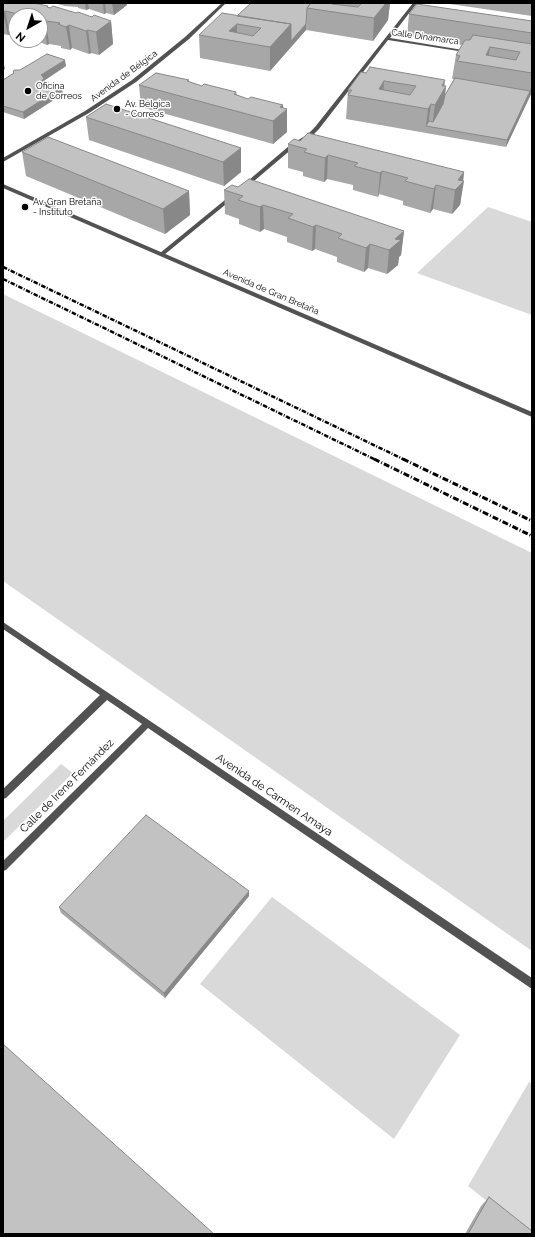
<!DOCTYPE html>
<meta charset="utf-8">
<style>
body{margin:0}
#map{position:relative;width:535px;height:1237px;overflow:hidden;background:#fff;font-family:Raleway,sans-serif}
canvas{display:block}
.frame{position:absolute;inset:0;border:4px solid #000;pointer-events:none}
.north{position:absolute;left:8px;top:8px;width:40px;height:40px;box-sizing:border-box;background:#fff;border:1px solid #999;border-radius:50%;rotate:219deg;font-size:11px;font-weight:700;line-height:16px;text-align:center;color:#000}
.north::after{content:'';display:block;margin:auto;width:14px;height:18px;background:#000;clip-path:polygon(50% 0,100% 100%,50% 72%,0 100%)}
</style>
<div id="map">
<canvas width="535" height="1237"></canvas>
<div class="frame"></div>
<div class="north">N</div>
</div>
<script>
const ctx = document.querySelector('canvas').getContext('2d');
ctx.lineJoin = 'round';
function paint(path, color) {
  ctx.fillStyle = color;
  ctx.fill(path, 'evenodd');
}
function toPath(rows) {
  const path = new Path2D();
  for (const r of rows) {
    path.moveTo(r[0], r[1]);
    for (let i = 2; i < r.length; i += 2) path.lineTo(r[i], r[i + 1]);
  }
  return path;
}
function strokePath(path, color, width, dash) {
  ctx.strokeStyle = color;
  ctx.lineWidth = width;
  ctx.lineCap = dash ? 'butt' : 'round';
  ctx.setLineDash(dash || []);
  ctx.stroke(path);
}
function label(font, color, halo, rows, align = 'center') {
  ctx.font = font + ' Raleway,sans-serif';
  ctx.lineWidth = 3;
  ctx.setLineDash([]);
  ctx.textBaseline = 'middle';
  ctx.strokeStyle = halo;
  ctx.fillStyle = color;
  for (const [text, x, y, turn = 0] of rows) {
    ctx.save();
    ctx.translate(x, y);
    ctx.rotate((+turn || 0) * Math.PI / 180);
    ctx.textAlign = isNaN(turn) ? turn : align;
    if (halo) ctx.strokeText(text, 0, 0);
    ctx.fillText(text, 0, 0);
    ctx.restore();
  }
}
const green = toPath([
 [488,207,532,222,532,315,417,273],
 [3,294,532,553,532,951,3,581],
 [61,764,73,773,3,842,3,821],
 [272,897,460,1035,394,1139,200,984],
 [529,1082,532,1084,532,1234,528,1234,468,1186]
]);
const pedestrian = toPath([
 [413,3,417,3,390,38,469,51,471,52,471,53,388,40,319,129,312,136,293,148,247,187,243,187,243,185,289,146,308,134,315,127,413,3],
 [231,195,236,196,164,255,160,255,160,253,231,195]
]);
const minor = toPath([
 [222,3,226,3,189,39,136,82,89,113,3,162,3,158,85,111,132,80,185,37,222,3]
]);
const tertiary = toPath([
 [3,184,532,412,532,417,3,188,3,184],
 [3,622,532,978,532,989,148,728,6,870,3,871,3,861,142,724,107,700,6,798,3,799,3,789,100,695,3,629,3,622]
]);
const railFar1 = toPath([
 [3,267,405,460],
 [3,279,376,460]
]);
const rail = toPath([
 [374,459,532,536],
 [403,459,532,521]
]);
const wall = toPath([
 [3,3,48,7,111,21,113,44,99,55,91,53,89,54,72,48,70,50,61,48,61,46,49,44,47,45,34,40,40,40,40,16,16,16,16,36,10,34,8,35,3,34],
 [54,3,127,3,127,5,114,15,106,13,104,14,89,9,86,10,78,8,78,7,65,6],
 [251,3,390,3,388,20,373,41,306,30,270,71,200,58,199,35,237,16],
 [443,3,532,3,532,16],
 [409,14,532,21,532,92,506,147,346,119,348,90,361,72,446,86,445,95,454,79,452,79,456,55,462,45,407,36],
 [66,66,45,80,45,82,63,94,24,119,3,112,3,80,13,74,13,72],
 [189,82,202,86,236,92,237,95,248,99,283,105,287,132,273,144,141,107,139,85],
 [86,117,241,148,241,172,224,186,89,140],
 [288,144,464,172,460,205,452,214,433,209,430,213,403,205,403,201,379,194,378,197,353,190,353,185,327,179,324,182,303,176,303,172,288,168],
 [22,152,189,191,190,215,165,234,26,176],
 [224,190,404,231,401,255,399,257,398,265,387,274,368,268,364,272,337,262,337,257,315,249,312,251,287,242,287,237,264,229,260,232,239,224,239,219,225,214],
 [249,896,165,998,61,913,59,907],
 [489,1197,532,1234,465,1234,481,1206]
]);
const shadedWall = toPath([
 [85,3,88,3,89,9,86,10],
 [103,3,105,3,106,13,104,14],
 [112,3,127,3,127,5,114,15],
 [386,3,390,3,388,20,373,41,374,18],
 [5,11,10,34,8,35,3,12],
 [46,21,49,44,47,45,44,22],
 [111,21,113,44,99,55,96,32],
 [237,24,237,42,229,31],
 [291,24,306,24,306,30,270,71,270,47],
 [69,25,72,48,70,50,66,27],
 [88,30,91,53,89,54,86,31],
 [490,47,487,66,486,55],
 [3,60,5,69,3,70],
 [65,60,66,66,45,80,45,84,43,87,41,75],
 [445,80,444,89,446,86,443,110,432,127,435,105,442,86],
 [384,81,383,101,379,89],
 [532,83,532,92,506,147,507,140,530,91],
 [62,87,63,94,24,119,23,112],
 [431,104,428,126,426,126,428,109],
 [283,105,283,113,287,109,287,132,273,144,273,121,280,107],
 [241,148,241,172,224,186,223,162],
 [328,155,327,179,324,182,325,158],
 [382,171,379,194,378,197,380,173],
 [464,172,463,182,464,181,460,205,452,214,455,190,458,180],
 [436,185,433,209,430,213,434,189],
 [189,191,190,215,165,234,163,209],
 [263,205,264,229,260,232,260,207],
 [316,225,315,249,312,251,313,227],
 [404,231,401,255,399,257,398,265,387,274,389,250,395,239],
 [370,244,368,268,364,272,366,248],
 [249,891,249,896,165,998,164,993]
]);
const building = toPath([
 [3,3,34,3,48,6,47,7,50,8,53,6,76,13,78,12,92,17,94,15,111,21,96,32,88,30,86,31,69,25,66,27,58,24,60,23,46,21,44,22,40,20,40,16,19,16,16,15,18,14,5,11,3,12,3,3],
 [251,3,311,3,307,8,306,24,291,41,291,24,237,16,251,3],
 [311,3,333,3,332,4,358,7,362,3,386,3,374,18,307,8,311,3],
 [417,4,532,21,532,33,409,14,417,4],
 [222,13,291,24,270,47,199,35,222,13],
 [237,24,261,28,253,36,229,31,237,24],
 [473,35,532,44,532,73,457,61,460,56,456,55,465,40,470,40,473,35],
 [490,47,520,52,516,60,486,55,490,47],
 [47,54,65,60,41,75,44,78,42,81,62,87,23,112,3,106,3,80,14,73,13,72,14,70,20,70,47,54],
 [370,67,445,80,442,86,446,86,435,105,431,104,428,109,348,95,352,90,348,90,361,72,366,73,370,67],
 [384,81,416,86,410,95,379,89,384,81],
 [156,73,189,80,187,81,202,86,204,84,236,92,234,94,248,99,251,97,283,105,280,107,287,109,273,121,139,85,156,73],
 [455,78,530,91,507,140,426,126,429,121,433,122,443,104,445,95,455,78],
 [106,104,241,148,223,162,86,117,106,104],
 [308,133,464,172,458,180,464,181,455,190,436,185,434,189,405,181,408,178,382,171,380,173,354,166,358,163,328,155,325,158,304,152,307,149,288,144,294,139,300,141,308,133],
 [48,137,189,191,163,209,22,152,48,137],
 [249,179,404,231,395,239,401,240,389,250,370,244,366,248,338,238,342,234,316,225,313,227,288,218,293,214,263,205,260,207,238,200,243,196,224,190,232,185,238,187,249,179],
 [146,815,249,891,164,993,59,907,146,815],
 [3,1044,214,1234,3,1234,3,1044],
 [489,1197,532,1231,532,1234,468,1234,489,1197]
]);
const markers = [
 [28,91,4,"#000"],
 [117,109,4,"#000"],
 [25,207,4,"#000"]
];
const farStreetnames = [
 ["Calle Dinamarca",425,37,8],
 ["Avenida de Bélgica",124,76,-36],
 ["Avenida de Gran Bretaña",271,292,23]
];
const farPoinames = [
 ["Oficina",36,86],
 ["de Correos",36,96],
 ["Av. Bélgica",125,104],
 ["- Correos",125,114],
 ["Av. Gran Bretaña",33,202],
 ["- Instituto",33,212]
];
const streetNames = [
 ["Calle de Irene Fernández",67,786,-45],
 ["Avenida de Carmen Amaya",274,795,34]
];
paint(green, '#d9d9d9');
paint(pedestrian, '#525252');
paint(minor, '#525252');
paint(tertiary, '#525252');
strokePath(railFar1, '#000', 2.5, [4.5, 1.5, 1, 1.5]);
strokePath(rail, '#000', 3, [6, 2, 1, 2]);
paint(wall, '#a7a7a7');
paint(shadedWall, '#888');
paint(building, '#c2c2c2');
strokePath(building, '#888', 1);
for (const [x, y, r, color] of markers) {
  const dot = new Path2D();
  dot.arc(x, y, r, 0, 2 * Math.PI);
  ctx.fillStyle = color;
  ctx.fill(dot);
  strokePath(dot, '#fff', 1.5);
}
label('9px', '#000', '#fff', farStreetnames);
label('9px', '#000', '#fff', farPoinames, 'left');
label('11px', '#000', '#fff', streetNames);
</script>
